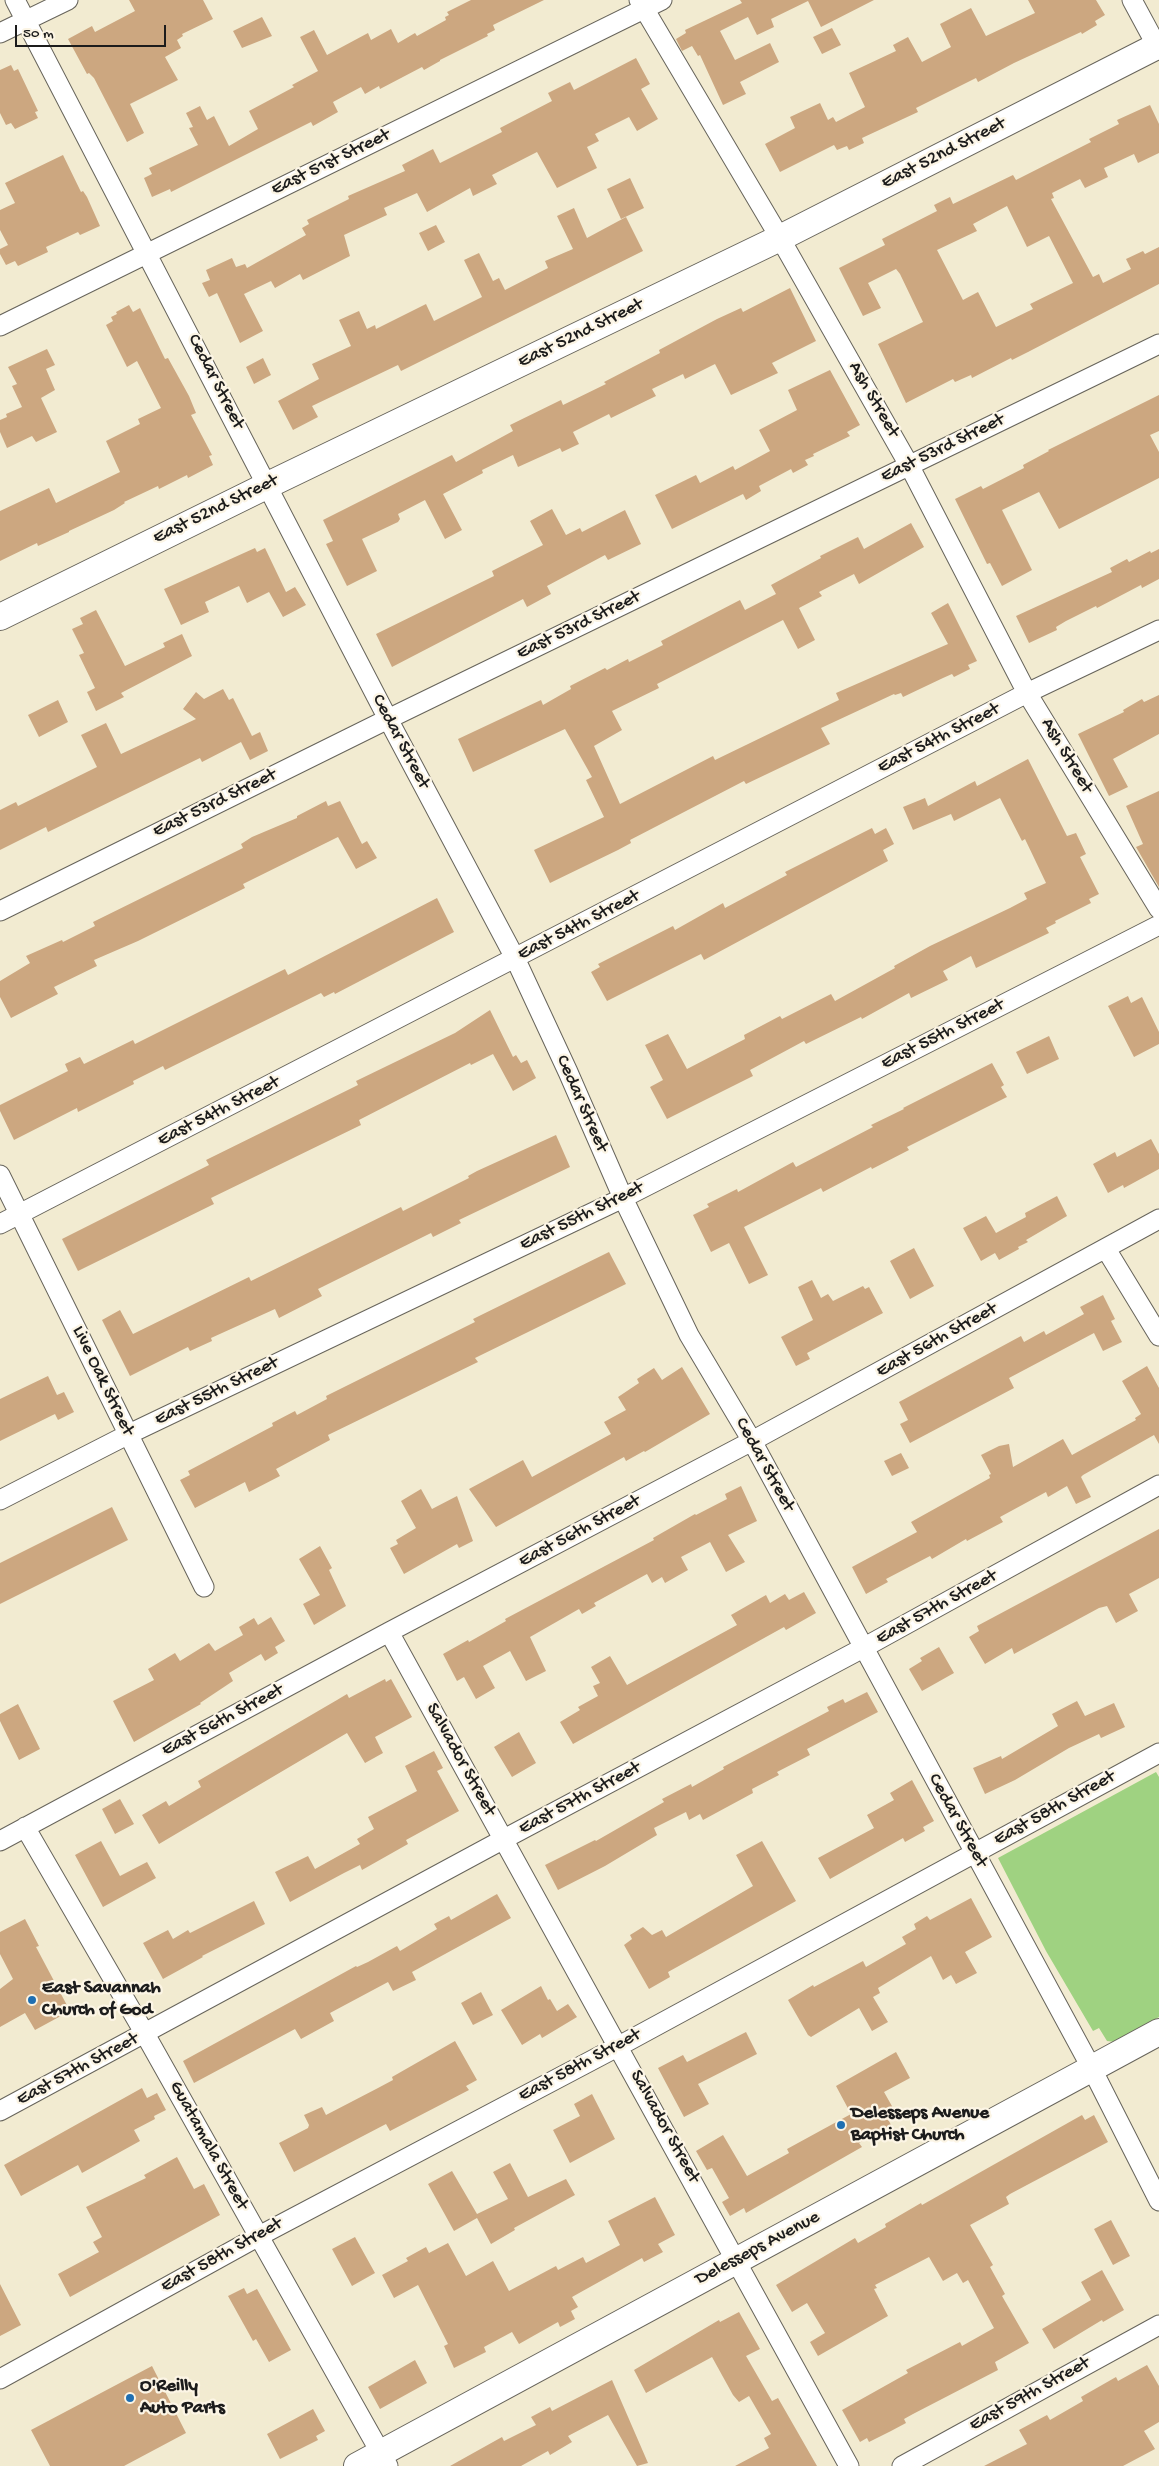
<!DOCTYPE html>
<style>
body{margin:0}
#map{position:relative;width:1159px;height:2466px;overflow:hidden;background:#f2ebd1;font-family:"Gochi Hand",sans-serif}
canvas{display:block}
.scale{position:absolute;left:15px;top:25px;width:151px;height:22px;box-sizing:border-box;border:2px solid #1c1c1c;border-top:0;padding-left:6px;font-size:15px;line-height:18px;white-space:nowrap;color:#1c1c1c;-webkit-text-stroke:4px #fcf5e5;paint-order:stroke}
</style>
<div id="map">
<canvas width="1159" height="2466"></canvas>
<div class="scale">50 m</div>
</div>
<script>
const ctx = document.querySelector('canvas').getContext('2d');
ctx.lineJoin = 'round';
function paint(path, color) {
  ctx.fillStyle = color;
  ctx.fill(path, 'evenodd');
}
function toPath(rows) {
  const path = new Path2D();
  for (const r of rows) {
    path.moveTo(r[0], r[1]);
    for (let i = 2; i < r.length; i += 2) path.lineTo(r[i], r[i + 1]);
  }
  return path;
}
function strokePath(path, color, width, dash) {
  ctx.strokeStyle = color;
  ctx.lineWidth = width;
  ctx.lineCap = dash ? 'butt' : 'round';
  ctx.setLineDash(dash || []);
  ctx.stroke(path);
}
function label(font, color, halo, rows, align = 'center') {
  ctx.font = font + ' "Gochi Hand",sans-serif';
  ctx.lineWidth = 4.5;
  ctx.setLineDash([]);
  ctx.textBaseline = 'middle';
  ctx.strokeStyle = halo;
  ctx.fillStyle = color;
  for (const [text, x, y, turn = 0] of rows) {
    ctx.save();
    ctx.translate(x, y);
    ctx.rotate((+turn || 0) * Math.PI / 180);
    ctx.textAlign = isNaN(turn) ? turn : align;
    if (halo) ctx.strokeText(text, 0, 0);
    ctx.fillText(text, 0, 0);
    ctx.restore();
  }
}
const green = toPath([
 [1156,1772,1159,1777,1159,2017,1115,2042,1107,2041,1099,2028,1093,2031,1046,1951,998,1858]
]);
const building = toPath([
 [129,0,203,0,213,19,182,34,183,36,177,40,181,48,165,57,178,80,130,104,144,133,127,142,94,78,89,73,87,74,68,39,92,26,95,32,135,11],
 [471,0,544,0,493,25,495,30,487,34,488,36,440,60,440,61,424,70,422,67,380,89,379,86,365,94,361,87,333,102,338,112,313,126,311,122,171,192,170,189,152,197,144,178,152,174,149,168,198,145,189,128,193,127,186,113,200,106,207,120,214,116,229,146,258,129,249,111,294,87,292,85,318,71,300,37,314,30,327,55,368,33,371,40,391,29,398,43,415,33,417,36,446,20,445,17,449,15,447,12],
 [740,0,874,0,821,27,808,1,771,19,774,27,757,35,748,17,720,31,735,60,770,43,779,62,740,82,746,94,723,105,700,55,698,56,692,46,682,51,676,39,686,33,685,30,742,3],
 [1028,0,1096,0,1105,15,1095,21,1097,25,1082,34,1081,32,1014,63,978,82,976,78,916,108,918,112,862,138,864,143,849,150,847,146,837,150,834,145,780,172,765,144,795,128,790,117,820,103,828,120,833,117,836,122,865,107,849,73,896,51,893,45,908,37,922,62,951,47,940,24,971,8,986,36,1035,13],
 [262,17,272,36,242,48,233,31],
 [832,28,841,45,822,54,813,37],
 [636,58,650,84,641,89,658,119,637,131,629,117,595,134,599,141,587,147,597,168,557,188,537,152,492,175,497,184,473,196,470,188,427,212,417,193,384,208,387,215,344,235,350,256,303,280,300,274,275,288,271,281,244,294,263,331,240,343,217,293,209,297,202,283,210,280,206,270,232,258,236,267,245,264,247,268,306,235,302,228,309,224,307,220,349,199,348,196,405,171,402,165,433,149,440,163,502,132,500,128,552,101,548,93,570,82,574,90],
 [11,65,14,71,18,69,38,111,35,112,38,118,15,129,11,123,6,125,0,113,0,70],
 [1150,105,1159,124,1159,153,1138,163,1134,154,1104,168,1108,177,1085,188,1080,179,1052,193,1054,198,1051,199,1093,277,1099,274,1103,283,1131,269,1126,259,1143,251,1145,254,1159,247,1159,284,1028,352,1012,360,1011,358,972,378,971,375,955,382,953,379,906,403,878,344,923,322,900,274,896,269,868,283,881,308,863,316,839,268,885,245,882,239,937,211,934,205,950,197,953,204,1013,175,1016,180,1091,142,1089,139,1119,124,1117,120],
 [1007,206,1027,247,1049,236,1073,283,1030,304,1033,309,996,327,978,292,963,300,937,250,977,231,973,224],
 [63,155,81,192,83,191,87,197,100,226,80,235,78,232,46,247,48,252,18,266,15,261,6,265,0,254,0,249,8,245,0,230,0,210,15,203,5,183],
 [630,178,644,208,621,219,607,189],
 [574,208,587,238,626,217,643,251,401,371,398,365,312,406,318,417,293,430,278,401,319,379,312,364,351,346,339,320,359,311,367,329,375,325,376,329,426,304,434,321,482,297,464,260,479,253,493,281,499,278,505,290,548,268,545,261,573,249,557,216],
 [436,225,445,242,428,251,419,233],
 [790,288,816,341,772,363,778,373,731,395,715,364,685,379,683,374,652,389,656,396,611,418,609,414,573,432,579,444,562,452,560,448,518,467,513,455,482,470,483,473,443,494,462,530,445,539,425,500,398,514,400,519,398,522,362,539,377,571,347,586,326,544,333,541,323,520,452,455,456,462,513,431,510,425,561,400,563,405,606,384,604,382,660,353,659,350,717,319,741,308,743,312],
 [129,305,133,312,140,308,165,359,168,358,189,396,196,413,191,415,212,455,209,456,213,465,188,478,187,475,159,489,158,486,124,502,125,503,114,510,69,531,69,532,38,546,37,543,0,561,0,511,49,488,56,503,120,472,106,441,140,424,138,419,161,408,137,361,127,367,106,325,113,321,111,317,117,314,116,312],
 [47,349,55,365,46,369,55,390,41,398,57,432,36,442,32,436,7,448,0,432,0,420,7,417,6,414,22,407,12,386,17,384,8,367],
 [263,358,271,375,254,384,246,367],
 [830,370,860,425,847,432,850,436,813,454,814,456,805,460,808,465,793,473,791,469,759,486,761,491,746,500,743,494,672,529,655,495,696,475,700,483,733,466,735,470,770,451,759,430,797,410,788,390],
 [1159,395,1159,431,1150,435,1159,452,1159,478,1059,529,1039,492,1002,510,1032,570,1002,586,990,563,987,564,955,499,981,486,983,489,1024,468,1023,465,1049,451,1048,450],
 [552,509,566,535,580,528,582,532,625,510,641,544,608,560,605,555,547,586,551,594,527,607,523,599,392,667,376,634,494,576,492,571,543,545,530,521],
 [911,523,924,547,859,584,854,574,819,592,822,596,799,608,815,640,798,649,783,620,657,684,659,688,612,711,622,730,594,746,620,804,713,756,715,760,839,700,836,693,948,644,931,613,948,603,977,661,968,665,970,669,954,677,952,674,943,678,903,697,901,693,895,695,894,694,821,728,830,744,746,784,744,781,715,796,630,840,631,843,618,850,550,883,534,850,604,817,586,780,592,777,565,729,473,772,458,739,541,700,543,705,571,689,570,686,605,668,607,670,628,659,629,662,663,645,661,641,740,600,745,610,776,594,771,585,821,558,820,556,858,537,864,549],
 [255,548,257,552,265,548,286,592,295,587,306,605,283,617,269,592,247,603,239,586,205,602,209,612,181,625,164,589],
 [1159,549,1159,579,1142,588,1141,585,1097,608,1096,606,1066,621,1056,627,1057,630,1029,643,1016,616,1112,572,1110,568,1127,559,1129,562,1150,551,1151,553],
 [96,610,125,666,165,647,163,643,182,634,192,656,121,693,124,697,96,711,87,692,95,688,79,655,84,653,72,629,83,624,80,618],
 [223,689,229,700,233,698,252,736,260,732,268,751,250,760,241,742,202,762,200,758,48,832,46,827,0,850,0,810,16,802,18,806,97,767,81,735,106,723,121,754,196,719,183,709,196,692,204,699],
 [1159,695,1159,734,1113,759,1128,787,1109,796,1078,734,1124,712,1123,710,1142,699,1144,702],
 [58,700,68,722,39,737,28,715],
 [1028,759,1067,836,1076,833,1086,854,1080,857,1099,894,1089,899,1091,903,1055,921,1056,923,1046,928,1049,933,976,968,971,956,943,971,948,980,911,998,909,993,862,1019,861,1017,806,1044,804,1041,750,1070,753,1076,667,1119,650,1087,663,1080,645,1045,668,1034,687,1069,745,1039,744,1035,780,1016,782,1019,831,994,835,1001,895,968,894,966,930,946,1010,908,1027,899,1024,893,1046,883,1025,839,1022,841,1000,798,954,821,951,814,913,830,903,807,925,798,928,806,975,781,977,786],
 [1159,791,1159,887,1136,847,1143,844,1126,806],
 [326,801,328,806,340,801,362,844,367,841,377,858,356,869,338,837,243,884,245,888,138,941,94,960,97,966,54,987,58,994,11,1018,0,997,0,981,30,963,26,956,62,940,63,942,95,926,93,922,243,848,241,844,252,837,297,818,297,816],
 [872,828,875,834,886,828,894,844,883,850,888,861,704,960,701,954,607,1001,591,972,600,967,598,964,673,926,675,930,723,903,725,908,787,875,785,872],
 [437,898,454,932,335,994,334,992,324,997,321,993,315,996,165,1070,163,1066,133,1081,134,1084,78,1112,77,1108,14,1140,0,1111,0,1105,68,1071,65,1064,80,1057,84,1064,133,1040,135,1044,285,969,288,975],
 [1128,996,1131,1003,1142,997,1159,1032,1159,1044,1134,1057,1108,1006],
 [490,1010,513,1057,516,1055,521,1063,527,1060,536,1078,513,1091,493,1054,471,1065,470,1063,359,1120,361,1125,211,1198,214,1204,78,1271,62,1239,209,1165,206,1160,358,1085,356,1081,455,1033],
 [1049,1036,1059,1059,1027,1074,1016,1052],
 [992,1063,1004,1085,1001,1087,1007,1097,907,1147,909,1150,872,1169,871,1167,823,1192,821,1188,744,1227,768,1275,749,1284,729,1243,711,1252,693,1215,709,1207,707,1204,737,1189,738,1192,793,1162,796,1167,873,1127,871,1125,904,1109,903,1108],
 [556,1135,570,1167,459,1220,461,1223,433,1237,431,1233,318,1289,322,1296,279,1318,275,1309,211,1338,212,1341,190,1351,188,1347,130,1376,102,1320,120,1310,133,1334,249,1277,251,1281,401,1207,403,1211,469,1178,468,1176,477,1171],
 [1151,1139,1159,1154,1159,1169,1124,1188,1123,1185,1108,1193,1093,1164,1115,1152,1117,1157],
 [1057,1196,1067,1216,1026,1240,1028,1242,1018,1247,1019,1249,999,1260,995,1253,981,1261,963,1228,986,1216,996,1233,1026,1217,1025,1213],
 [914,1248,934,1286,910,1299,890,1261],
 [609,1252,626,1284,475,1358,478,1362,328,1435,330,1440,276,1469,280,1476,249,1492,245,1482,195,1508,180,1480,190,1475,188,1471,273,1426,272,1423,295,1411,297,1415,327,1399,326,1396,475,1322,473,1319],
 [812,1280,821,1298,828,1294,833,1301,863,1286,865,1289,869,1287,883,1313,807,1353,810,1359,796,1366,781,1337,813,1320,798,1287],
 [1103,1295,1115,1319,1111,1321,1122,1342,1103,1351,1094,1333,1009,1378,1014,1388,910,1443,900,1424,908,1420,899,1402,1021,1336,1024,1342,1044,1331,1046,1335,1084,1314,1080,1307],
 [1147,1366,1159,1388,1159,1444,1154,1435,1083,1475,1081,1477,1091,1497,1076,1504,1067,1486,1048,1497,1046,1492,1000,1517,1003,1522,967,1541,966,1539,932,1559,930,1556,886,1579,888,1582,866,1594,852,1567,917,1532,911,1522,990,1478,989,1475,991,1474,981,1455,999,1446,1009,1444,1013,1467,1063,1439,1072,1455,1136,1420,1135,1418,1141,1414,1122,1381],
 [682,1367,710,1414,645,1452,644,1451,626,1461,624,1457,496,1527,469,1489,523,1460,532,1477,611,1434,604,1422,626,1410,618,1397,639,1383,637,1379,654,1368,662,1380],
 [48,1376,57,1395,64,1392,74,1412,58,1420,55,1414,0,1441,0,1399],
 [901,1453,909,1468,892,1476,884,1461],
 [741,1486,757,1521,728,1535,745,1562,726,1572,710,1542,681,1557,688,1570,665,1583,662,1577,652,1583,647,1574,594,1603,596,1606,582,1614,579,1609,530,1637,546,1671,526,1681,510,1651,483,1666,495,1688,476,1699,464,1677,457,1681,443,1654,468,1640,469,1642,506,1621,505,1619,654,1540,653,1538,695,1514,696,1515,727,1499,725,1494],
 [421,1489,432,1509,457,1496,473,1541,459,1548,457,1544,404,1574,390,1548,398,1544,396,1540,416,1528,401,1501],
 [112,1507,128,1540,0,1604,0,1563],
 [1159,1529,1159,1578,1129,1594,1138,1611,1116,1623,1107,1606,1099,1608,1014,1654,1012,1648,985,1664,969,1637,979,1631,977,1626],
 [320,1546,332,1568,329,1570,346,1606,314,1625,303,1604,320,1595,299,1559],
 [804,1592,816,1613,786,1630,784,1627,573,1744,560,1722,580,1710,578,1707,598,1696,593,1686,600,1683,591,1667,610,1656,627,1685,737,1625,731,1615,766,1595,770,1603,785,1594,789,1600],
 [271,1617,285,1641,275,1647,278,1653,265,1661,261,1654,229,1673,233,1681,200,1703,201,1704,134,1742,113,1701,154,1680,148,1669,175,1653,180,1661,209,1643,215,1651,243,1635,239,1627,254,1618,258,1625],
 [939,1647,954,1673,922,1691,909,1669,922,1661,920,1658],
 [385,1679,386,1682,391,1679,412,1717,375,1737,383,1753,365,1763,347,1733,159,1844,142,1815,166,1801,169,1806,201,1787,198,1781,337,1700,347,1694,349,1698],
 [867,1692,878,1712,807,1749,810,1755,777,1772,779,1775,752,1789,753,1793,703,1820,700,1814,689,1820,686,1812,654,1828,657,1835,605,1866,558,1890,545,1865,595,1840,596,1841,664,1802,662,1799,691,1784,692,1787,724,1769,723,1767,829,1711,827,1707,843,1699,845,1703],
 [1077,1701,1085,1716,1114,1703,1125,1727,1101,1738,1099,1734,1069,1748,1015,1780,985,1794,973,1768,1001,1756,1002,1759,1058,1726,1052,1714],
 [18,1704,40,1749,19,1760,0,1721,0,1714],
 [519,1732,536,1763,512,1777,494,1747],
 [434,1751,443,1768,437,1771,459,1811,406,1840,408,1844,362,1870,360,1865,344,1873,290,1902,275,1872,308,1856,315,1869,360,1844,357,1839,374,1829,368,1817,417,1791,405,1766],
 [912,1780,934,1821,923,1827,925,1831,905,1842,903,1838,830,1879,818,1858,874,1828,867,1815,894,1800,890,1793],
 [120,1799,134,1824,115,1834,102,1809],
 [101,1841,120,1876,147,1862,156,1878,103,1907,75,1855],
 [762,1841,796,1901,668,1972,670,1977,649,1989,624,1945,632,1939,630,1935,643,1927,652,1935,662,1930,666,1937,753,1886,736,1855],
 [497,1894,511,1918,412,1972,416,1980,393,1991,388,1982,330,2013,334,2021,301,2039,295,2029,194,2083,183,2061,356,1966,357,1967,368,1962,397,1946,400,1951,437,1929,434,1924,449,1916,451,1920],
 [971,1898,992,1937,965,1952,977,1973,956,1984,951,1975,943,1980,931,1956,878,1988,880,1993,873,1997,888,2022,872,2031,859,2008,811,2037,808,2035,788,2000,813,1985,814,1987,863,1961,866,1967,906,1944,902,1937,916,1929,914,1924,927,1916,930,1920],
 [254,1901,265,1924,202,1956,203,1957,163,1979,143,1943,168,1930,173,1939,188,1930,190,1933],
 [25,1919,39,1946,36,1947,70,2011,35,2030,25,2013,0,2027,0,1989,13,1979,0,1954,0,1932],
 [541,1986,548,2000,550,1999,557,2011,568,2004,577,2017,542,2038,540,2034,522,2045,501,2010],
 [481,1992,493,2015,473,2025,461,2003],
 [746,2032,757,2054,698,2084,709,2104,684,2117,658,2068,683,2055,687,2062],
 [455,2041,477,2080,466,2086,469,2090,390,2131,386,2124,294,2172,279,2143,308,2128,309,2125,304,2115,322,2107,326,2115,378,2088,393,2080,392,2077],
 [896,2052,910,2078,884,2092,897,2115,888,2119,891,2125,859,2143,862,2147,746,2213,744,2208,730,2216,722,2202,729,2198,712,2168,707,2170,696,2151,723,2135,747,2176,789,2153,787,2149,851,2114,836,2086],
 [142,2088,147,2098,157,2093,166,2110,154,2116,155,2119,134,2130,140,2141,82,2173,78,2165,21,2196,4,2165],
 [592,2094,615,2139,570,2163,553,2130,580,2116,574,2104],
 [1082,2115,1085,2120,1094,2115,1108,2142,1010,2194,1006,2197,1009,2204,970,2225,993,2265,990,2267,1005,2294,1002,2296,1029,2343,995,2362,998,2370,913,2414,904,2419,906,2423,891,2431,869,2442,867,2438,860,2442,842,2410,908,2373,906,2370,960,2342,962,2346,994,2328,968,2280,963,2283,957,2273,943,2281,929,2257,875,2285,877,2288,874,2289,888,2316,818,2356,810,2342,825,2333,807,2303,792,2312,776,2285,855,2238,858,2243,886,2227,885,2224,921,2203,922,2205],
 [177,2157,194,2189,204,2184,220,2215,70,2297,58,2274,99,2252,93,2242,102,2237,86,2207,146,2178,144,2175],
 [510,2163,528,2197,566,2179,575,2195,514,2228,515,2230,491,2244,477,2218,454,2231,428,2184,452,2171,477,2214,508,2199,493,2172],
 [655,2197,675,2235,658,2244,663,2252,644,2262,642,2258,572,2297,578,2307,571,2311,575,2319,560,2327,558,2322,519,2344,512,2332,484,2347,486,2352,454,2368,444,2346,448,2344,418,2285,394,2298,382,2275,408,2261,406,2258,426,2247,429,2253,448,2243,466,2276,493,2261,509,2291,556,2266,558,2270,583,2257,586,2263,620,2245,608,2221],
 [1111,2220,1130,2256,1113,2265,1094,2229],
 [355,2237,375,2273,352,2286,332,2249],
 [1102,2270,1124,2310,1103,2322,1102,2320,1054,2349,1042,2329,1091,2300,1081,2282],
 [0,2284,21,2325,0,2336],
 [244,2288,247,2294,257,2289,291,2350,269,2362,256,2339,253,2341,228,2296],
 [739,2312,760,2349,746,2356,772,2401,778,2398,817,2466,735,2466,769,2448,764,2438,771,2434,749,2396,739,2402,733,2395,712,2357,646,2393,634,2370,719,2320,720,2322],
 [415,2360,427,2383,380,2409,368,2387],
 [1147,2365,1159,2386,1159,2422,1144,2431,1155,2449,1123,2466,984,2466,1027,2444,1019,2430,1047,2415,1050,2420,1083,2401,1081,2397,1116,2377,1118,2381],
 [152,2366,186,2433,124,2466,50,2466,31,2430],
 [612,2380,648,2463,637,2466,608,2415,568,2436,572,2442,550,2455,548,2451,521,2466,450,2466,502,2437,504,2441,536,2425,531,2417,550,2407,552,2411],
 [313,2409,325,2431,316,2436,318,2440,280,2459,267,2434]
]);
const minor = toPath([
 [15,0,388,719,515,958,568,1072,623,1198,689,1335,752,1441,1092,2069,1159,2201],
 [639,0,780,238,909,465,1027,693,1159,909],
 [1132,0,1159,50],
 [0,33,68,0],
 [0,326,662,0],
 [0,911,388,719,1159,344],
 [0,1175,204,1587],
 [0,1224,1027,693,1159,630],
 [1106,1249,1159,1336],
 [0,1500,129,1434,623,1198,1159,925],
 [389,1632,849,2466],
 [25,1827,145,2034,388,2466],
 [0,1841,389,1632,752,1441,1159,1219],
 [0,2111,504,1839,863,1648,1159,1485],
 [0,2379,259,2236,619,2046,1159,1753],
 [902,2466,1159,2325]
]);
const secondary = toPath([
 [0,617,268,485,780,238,1159,45],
 [357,2466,1159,2032]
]);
const markers = [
 [32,2000,5,"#1f6fb2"],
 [841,2125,5,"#1f6fb2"],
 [130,2398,5,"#1f6fb2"]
];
const streetNames = [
 ["East 52nd Street",944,154,-27],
 ["East 51st Street",331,163,-26],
 ["East 52nd Street",581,334,-26],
 ["Cedar Street",215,382,63],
 ["Ash Street",873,400,60],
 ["East 53rd Street",943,449,-26],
 ["East 52nd Street",216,510,-26],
 ["East 53rd Street",579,626,-26],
 ["East 54th Street",939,739,-27],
 ["Cedar Street",400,742,62],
 ["Ash Street",1066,756,59],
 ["East 53rd Street",215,804,-26],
 ["East 54th Street",579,926,-27],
 ["East 55th Street",943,1035,-27],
 ["Cedar Street",581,1104,66],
 ["East 54th Street",219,1112,-27],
 ["East 55th Street",582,1217,-26],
 ["East 56th Street",937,1341,-29],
 ["Live Oak Street",102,1381,64],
 ["East 55th Street",217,1392,-26],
 ["Cedar Street",764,1465,61],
 ["East 56th Street",580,1532,-28],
 ["East 57th Street",937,1608,-29],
 ["East 56th Street",223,1721,-28],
 ["Salvador Street",460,1760,61],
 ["East 57th Street",580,1799,-28],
 ["East 58th Street",1055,1809,-29],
 ["Cedar Street",957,1821,61],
 ["East 58th Street",580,2066,-28],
 ["East 57th Street",78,2070,-28],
 ["Salvador Street",664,2127,61],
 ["Guatamala Street",208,2146,61],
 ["Delesseps Avenue",758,2249,-28],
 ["East 58th Street",222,2256,-29],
 ["East 59th Street",1030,2395,-29]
];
const poiNames = [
 ["East Savannah",42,1989],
 ["Church of God",42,2011],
 ["Delesseps Avenue",851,2114],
 ["Baptist Church",851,2136],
 ["O'Reilly",140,2387],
 ["Auto Parts",140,2409]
];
paint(green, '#9fd281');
paint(building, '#cca780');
strokePath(minor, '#67645b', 21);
strokePath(secondary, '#67645b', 28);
strokePath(minor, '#fff', 19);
strokePath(secondary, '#fff', 26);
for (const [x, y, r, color] of markers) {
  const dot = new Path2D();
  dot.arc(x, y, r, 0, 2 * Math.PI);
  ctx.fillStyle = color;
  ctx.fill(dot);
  strokePath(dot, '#fcf5e5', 2);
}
label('19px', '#1c1c1c', '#fcf5e5', streetNames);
label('bold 19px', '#1c1c1c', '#fcf5e5', poiNames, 'left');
</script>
